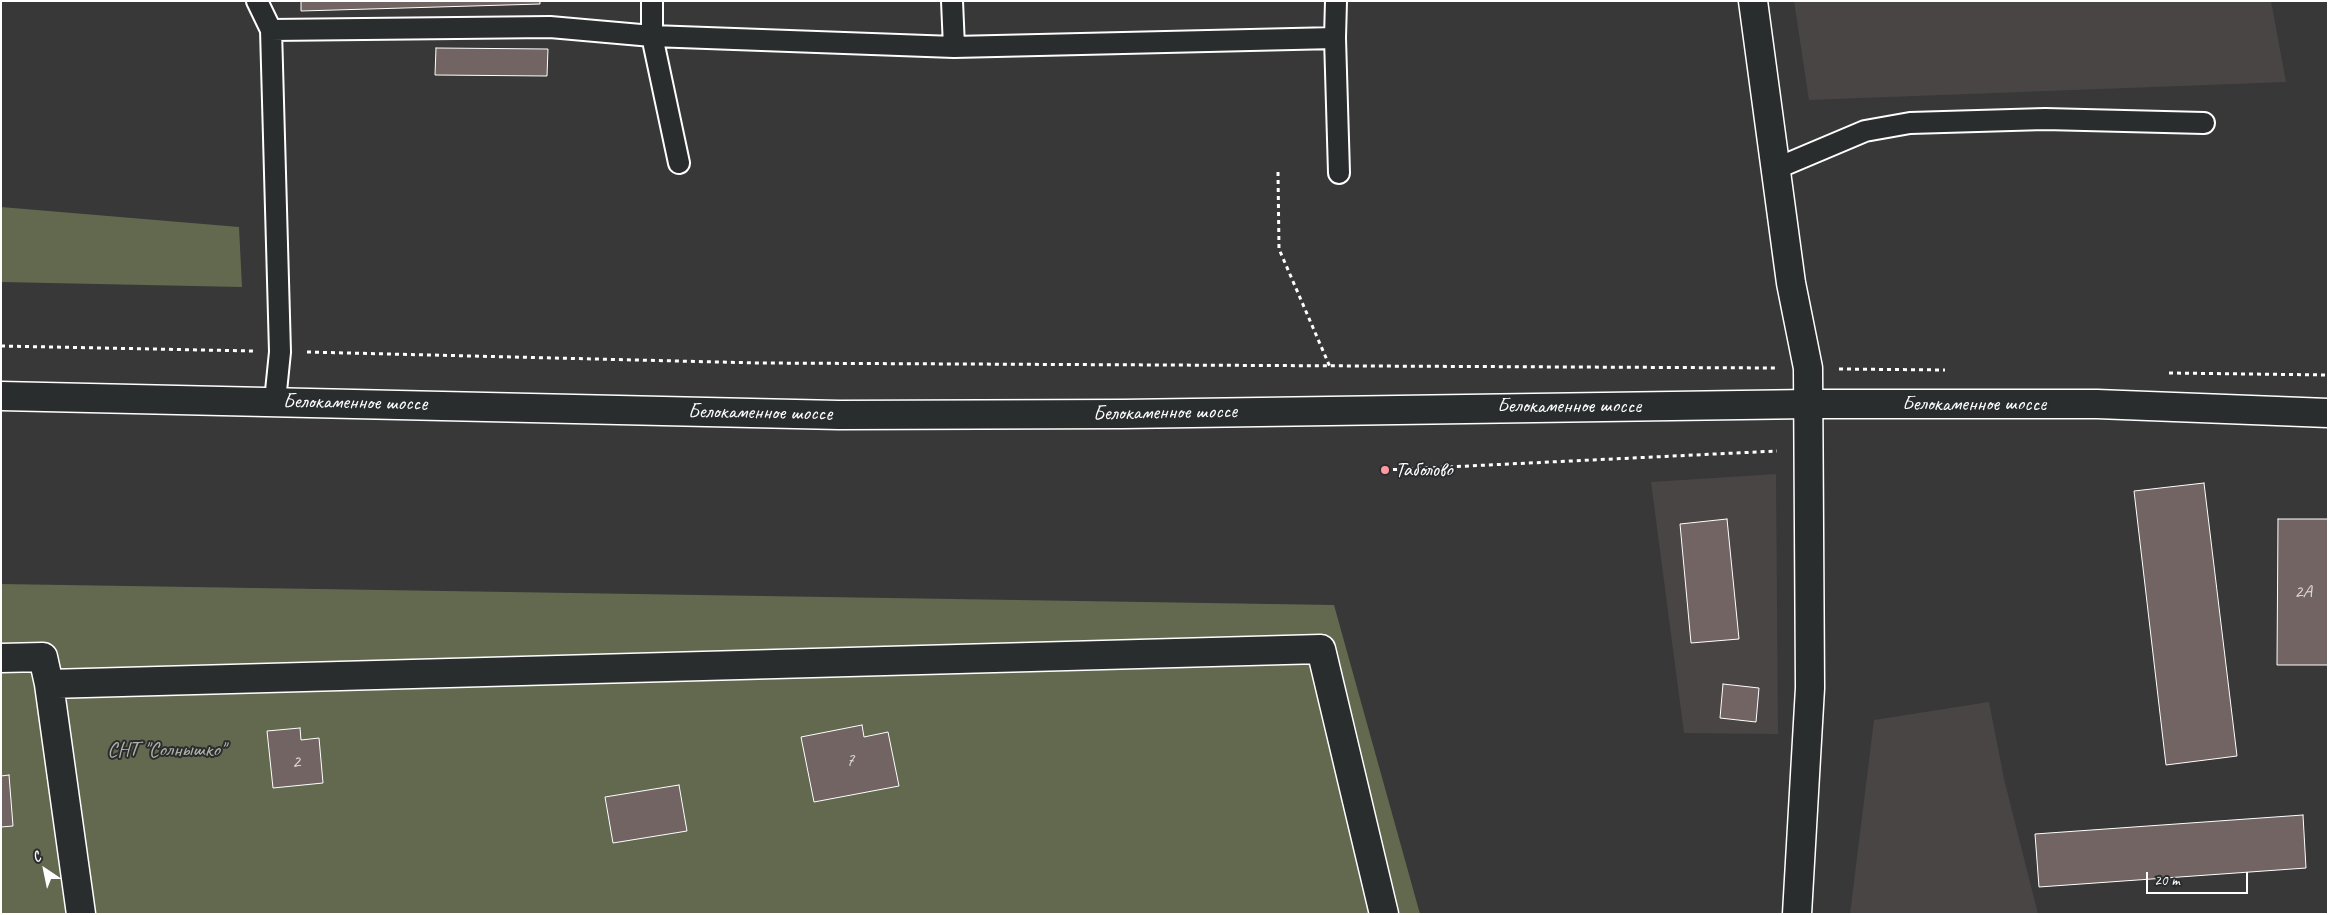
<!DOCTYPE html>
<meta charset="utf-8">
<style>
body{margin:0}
#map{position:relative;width:2329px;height:915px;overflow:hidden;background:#383838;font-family:Caveat,sans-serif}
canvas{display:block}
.frame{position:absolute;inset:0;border:2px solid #fff;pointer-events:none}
.north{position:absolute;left:20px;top:845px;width:50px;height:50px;-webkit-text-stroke:4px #2a2d2e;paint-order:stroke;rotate:326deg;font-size:14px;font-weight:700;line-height:20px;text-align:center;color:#fff}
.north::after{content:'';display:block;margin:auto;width:18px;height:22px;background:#fff;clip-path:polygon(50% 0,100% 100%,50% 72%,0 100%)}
.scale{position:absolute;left:2146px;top:872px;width:102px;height:22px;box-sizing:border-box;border:2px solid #fff;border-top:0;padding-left:6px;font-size:15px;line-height:18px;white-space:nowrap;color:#fff;-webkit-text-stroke:4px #2a2d2e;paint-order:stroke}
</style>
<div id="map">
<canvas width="2329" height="915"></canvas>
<div class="frame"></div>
<div class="north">С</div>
<div class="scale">20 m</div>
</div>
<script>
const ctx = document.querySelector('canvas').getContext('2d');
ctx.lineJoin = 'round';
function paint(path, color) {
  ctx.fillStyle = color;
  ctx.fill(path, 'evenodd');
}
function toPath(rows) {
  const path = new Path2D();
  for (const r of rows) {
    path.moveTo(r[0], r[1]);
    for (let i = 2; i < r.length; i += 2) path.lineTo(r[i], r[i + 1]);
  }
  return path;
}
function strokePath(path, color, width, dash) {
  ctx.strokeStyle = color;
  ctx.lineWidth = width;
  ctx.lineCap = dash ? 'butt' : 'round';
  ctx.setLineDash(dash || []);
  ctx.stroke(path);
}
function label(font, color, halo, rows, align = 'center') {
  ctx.font = font + ' Caveat,sans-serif';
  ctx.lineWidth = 4;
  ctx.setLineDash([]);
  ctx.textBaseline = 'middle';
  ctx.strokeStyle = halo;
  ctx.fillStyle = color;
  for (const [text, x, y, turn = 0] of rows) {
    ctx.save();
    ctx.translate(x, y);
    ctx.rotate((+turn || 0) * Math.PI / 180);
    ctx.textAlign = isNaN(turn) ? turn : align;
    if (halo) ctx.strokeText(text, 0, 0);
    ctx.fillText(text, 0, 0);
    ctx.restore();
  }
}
const built = toPath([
 [1794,1,2271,1,2286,82,1809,100],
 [1776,474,1778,734,1684,733,1651,482],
 [1989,702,2004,779,2038,914,1850,914,1874,720]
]);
const green = toPath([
 [1,207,239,227,242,287,1,282],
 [1,584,1334,605,1420,914,1,914]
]);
const building = toPath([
 [301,1,540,1,540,4,301,11,301,1],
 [436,48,548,49,547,76,435,75,436,48],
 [2204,483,2237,756,2166,765,2134,491,2204,483],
 [1727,519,1739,639,1691,643,1680,524,1727,519],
 [2278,519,2328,519,2328,665,2277,665,2278,519],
 [1723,684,1759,688,1756,722,1720,718,1723,684],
 [862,725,864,737,888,732,899,786,814,802,801,737,862,725],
 [300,728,301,740,319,738,323,783,273,788,267,731,300,728],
 [9,775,13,826,1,827,1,776,9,775],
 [679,785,687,831,613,843,605,797,679,785],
 [2303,815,2306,868,2039,887,2035,834,2303,815]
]);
const path = toPath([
 [1278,172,1279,249,1330,367],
 [1,346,253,351],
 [307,352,759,363,1775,368],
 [1839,369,1945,370],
 [2169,373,2328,375],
 [1385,470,1777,451]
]);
const lane = toPath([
 [257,1,271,30,280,352,275,401],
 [952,1,954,47],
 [271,30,550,27,652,36,652,1],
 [1335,38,1339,173],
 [679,163,652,36,954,47,1335,38,1336,1],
 [1775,169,1865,131,1910,123,2045,119,2204,123]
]);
const street = toPath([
 [1753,1,1791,283,1808,368,1810,688,1797,914],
 [1,658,43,657,49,684],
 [81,914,49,684,1321,649,1384,914]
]);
const secondary = toPath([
 [1,396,839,415,1123,414,1809,404,2097,404,2328,413]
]);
const markers = [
 [1385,470,5,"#ff9aa2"]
];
const numberNames = [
 ["2А",2303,592],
 ["7",850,761],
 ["2",296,762]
];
const streetNames = [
 ["Белокаменное шоссе",355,403,1],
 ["Белокаменное шоссе",1974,404],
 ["Белокаменное шоссе",1569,406],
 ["Белокаменное шоссе",760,413,1],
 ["Белокаменное шоссе",1165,413,-1]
];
const poiNames = [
 ["Таболово",1395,470]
];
const parkNames = [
 ["СНТ \"Солнышко\"",166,750]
];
paint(built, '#494545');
paint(green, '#62694f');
paint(building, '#726462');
strokePath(building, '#fff', 1);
strokePath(lane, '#fff', 24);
strokePath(street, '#fff', 31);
strokePath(secondary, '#fff', 31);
strokePath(path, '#fff', 3, [4, 4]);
strokePath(lane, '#2a2d2e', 20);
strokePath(street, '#2a2d2e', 28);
strokePath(secondary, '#2a2d2e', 28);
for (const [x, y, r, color] of markers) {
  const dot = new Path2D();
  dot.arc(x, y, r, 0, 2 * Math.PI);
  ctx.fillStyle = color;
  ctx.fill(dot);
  strokePath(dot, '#2a2d2e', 2);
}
label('19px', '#dcd8d8', null, numberNames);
label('21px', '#fff', '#2a2d2e', streetNames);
label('21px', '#fff', '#2a2d2e', poiNames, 'left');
label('21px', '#b0b4a7', '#2a2d2e', parkNames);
</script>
